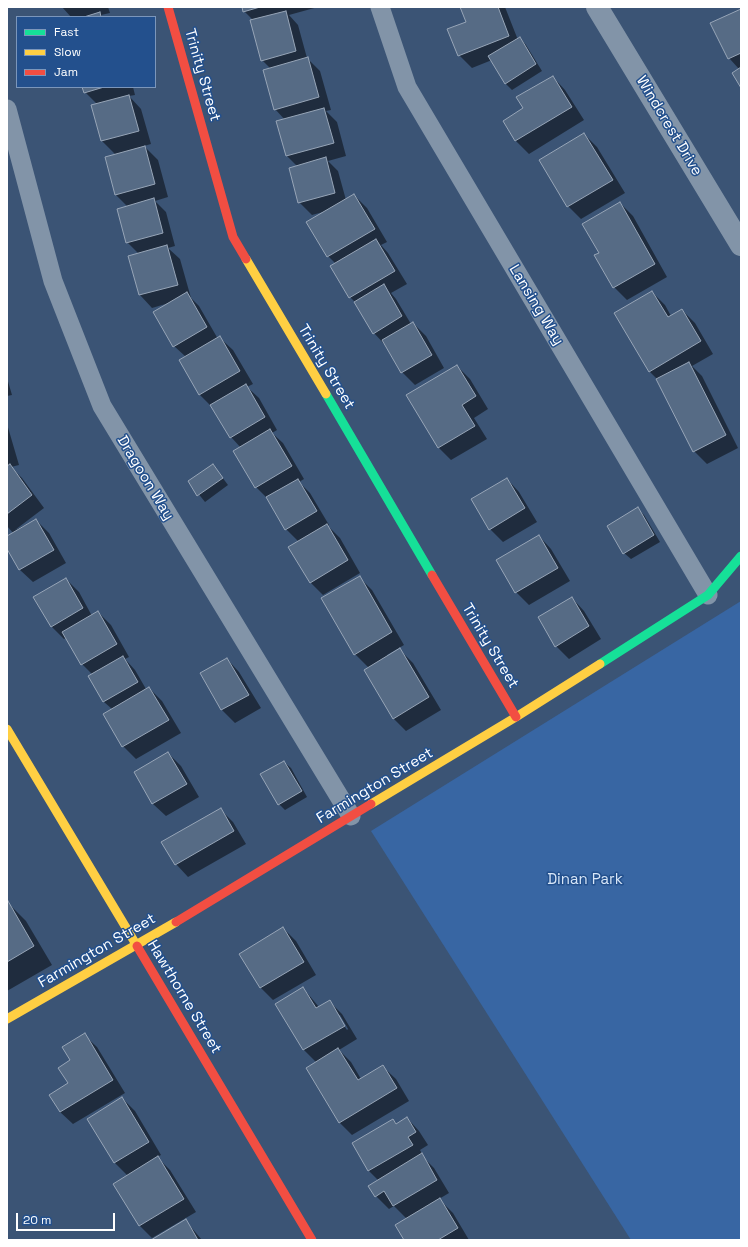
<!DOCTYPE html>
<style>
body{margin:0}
#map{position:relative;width:748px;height:1247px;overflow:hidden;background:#3b5475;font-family:"Space Grotesk",sans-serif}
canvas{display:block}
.frame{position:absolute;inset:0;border:8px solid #fff;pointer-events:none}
.legend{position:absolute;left:16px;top:16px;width:140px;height:72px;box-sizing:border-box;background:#23508d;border:1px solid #7b96bb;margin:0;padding:5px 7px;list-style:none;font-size:12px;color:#fff}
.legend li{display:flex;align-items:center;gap:8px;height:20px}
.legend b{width:20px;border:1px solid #7b96bb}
.scale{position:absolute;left:16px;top:1213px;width:99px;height:18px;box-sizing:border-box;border:2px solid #fff;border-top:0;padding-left:5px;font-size:12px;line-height:14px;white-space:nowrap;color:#fff;-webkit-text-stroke:3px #23508d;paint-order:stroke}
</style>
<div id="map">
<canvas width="748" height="1247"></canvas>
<div class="frame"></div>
<ul class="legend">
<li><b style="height:5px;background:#16e098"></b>Fast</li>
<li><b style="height:5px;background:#ffcf43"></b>Slow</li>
<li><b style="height:5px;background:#f24e42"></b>Jam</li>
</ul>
<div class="scale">20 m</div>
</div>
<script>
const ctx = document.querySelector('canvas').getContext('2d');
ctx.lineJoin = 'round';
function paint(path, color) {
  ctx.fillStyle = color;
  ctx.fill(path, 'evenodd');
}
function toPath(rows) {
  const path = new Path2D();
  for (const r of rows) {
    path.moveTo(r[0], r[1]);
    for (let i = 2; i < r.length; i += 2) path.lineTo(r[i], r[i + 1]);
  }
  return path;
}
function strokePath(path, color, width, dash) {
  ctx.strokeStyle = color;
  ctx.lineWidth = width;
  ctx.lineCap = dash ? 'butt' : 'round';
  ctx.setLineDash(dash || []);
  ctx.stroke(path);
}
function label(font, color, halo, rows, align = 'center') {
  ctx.font = font + ' "Space Grotesk",sans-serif';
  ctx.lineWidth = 3;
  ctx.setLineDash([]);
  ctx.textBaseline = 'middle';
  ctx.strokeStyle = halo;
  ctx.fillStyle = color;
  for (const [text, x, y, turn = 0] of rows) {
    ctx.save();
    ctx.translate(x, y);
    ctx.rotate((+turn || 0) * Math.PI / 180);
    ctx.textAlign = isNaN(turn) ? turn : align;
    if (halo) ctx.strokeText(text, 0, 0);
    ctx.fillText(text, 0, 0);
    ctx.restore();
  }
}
const green = toPath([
 [741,601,741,1240,631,1240,371,831]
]);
const shadow = toPath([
 [62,7,108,7,110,13,101,15,103,17,71,17],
 [243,7,318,7,289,15,298,25,307,58,320,71,331,110,326,111,337,122,346,156,328,161,338,171,346,200,354,195,367,208,387,242,381,245,388,253,407,284,391,293,396,299,411,324,413,323,426,336,444,368,415,385,402,372,386,346,374,333,355,302,350,297,336,264,328,256,323,212,312,215,299,202,297,166,287,156,277,122,285,120,275,109,271,69,262,60,253,20,244,11],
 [461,7,505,7,518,40,520,38,526,45,542,71,512,90,505,83,492,60,472,68,459,55,467,23],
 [741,10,741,86,739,69,729,58],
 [553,77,565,90,584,120,529,154,516,141,504,121,524,109],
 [83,87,133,87,135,95,129,96,141,109,151,144,144,146,158,160,168,197,155,201,166,212,175,246,168,248,180,259,191,298,199,306,218,339,220,338,233,350,253,384,247,387,259,398,277,430,272,433,283,443,304,479,299,482,310,493,329,525,328,526,340,538,360,573,323,595,310,582,299,542,286,529,269,500,256,487,241,448,231,437,212,407,200,395,186,357,174,346,169,303,152,308,140,295,139,254,127,242,128,207,116,195,106,158,116,155,102,141,92,106,97,104,85,92],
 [584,134,597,147,625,193,581,219,568,206,541,160],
 [620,203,633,216,667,277,627,300,614,287,600,253],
 [652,292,665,305,671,316,682,310,695,323,713,354,692,366,702,376,738,448,707,464,694,451,657,379,649,371],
 [457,366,470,379,488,409,474,418,487,439,451,460,438,447],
 [7,378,12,395,7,396],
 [7,424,19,465,11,467,22,478,44,508,15,530,36,520,49,533,66,563,33,582,20,570,7,547,7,537,13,533,7,526],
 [213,465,228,485,205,502,189,482],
 [507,479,519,492,537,522,503,542,490,529],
 [638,509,644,515,660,542,631,559,624,553],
 [539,536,551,549,570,581,529,605,516,592],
 [359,577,372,590,404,645,387,655,388,657,400,650,413,663,441,710,406,731,393,718,369,668,355,654],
 [66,579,79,592,92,616,98,612,111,625,129,657,125,659,135,670,146,689,149,688,162,701,181,733,136,759,123,746,104,714,112,709,104,702,90,676,92,674,82,664,66,638,64,639,51,626],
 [572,598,584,611,601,639,569,659,556,646],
 [227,659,239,672,261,708,235,723,222,710,201,674],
 [168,753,181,766,199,797,166,816,153,804,135,772],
 [284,762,291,768,307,797,285,810,279,804],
 [220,809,233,822,246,844,188,877,176,864],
 [7,902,26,921,52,965,7,991],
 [283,928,296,941,316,975,273,1000,260,987],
 [303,988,319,1007,329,1001,342,1014,357,1039,339,1050,351,1062,361,1079,383,1067,396,1079,409,1101,352,1135,339,1122,317,1063,304,1050,277,1004],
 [337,1015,340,1015,348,1029,347,1030],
 [84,1035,97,1047,125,1093,73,1124,60,1112,69,1084,72,1060],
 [122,1098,135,1111,161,1155,157,1157,170,1170,196,1212,152,1238,139,1225,128,1176,115,1163],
 [407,1118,419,1131,428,1145,420,1150,425,1159,434,1168,449,1193,439,1199,453,1213,469,1240,405,1240,407,1219,394,1206,389,1209,376,1196,379,1181,369,1171,353,1144,393,1120,397,1124],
 [185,1220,202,1240,153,1240]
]);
const building = toPath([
 [242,7,260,7,243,12,242,7],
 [460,7,498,7,509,36,458,56,447,29,466,22,460,7],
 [741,9,741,53,728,59,710,23,741,9],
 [286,11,296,51,261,61,250,20,286,11],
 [100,12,101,17,84,17,100,12],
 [520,37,536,64,505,84,488,56,520,37],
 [308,57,319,97,274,110,263,70,308,57],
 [741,67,741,88,732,73,741,67],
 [553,76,572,107,515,141,503,121,523,108,516,97,553,76],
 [82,87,104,87,84,93,82,87],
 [129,95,139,131,101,141,91,105,129,95],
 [324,108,334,143,286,156,276,121,324,108],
 [584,133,613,180,567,207,539,160,584,133],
 [145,146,155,184,115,195,105,157,145,146],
 [326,157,335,193,298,203,289,168,326,157],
 [354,194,375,229,327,257,306,222,354,194],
 [154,198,163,233,126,243,117,209,154,198],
 [620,202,655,264,613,288,594,255,599,253,582,224,620,202],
 [376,239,395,271,349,298,330,266,376,239],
 [167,245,178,285,139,295,128,256,167,245],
 [384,284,402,316,373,334,354,302,384,284],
 [652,291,668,317,682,309,701,341,649,372,614,313,652,291],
 [187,292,207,327,173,347,153,312,187,292],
 [413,322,432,355,401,373,382,340,413,322],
 [220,336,240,371,199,395,179,360,220,336],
 [689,362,726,435,693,452,656,379,689,362],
 [457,365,476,396,462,405,475,426,438,448,406,395,457,365],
 [246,384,265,417,230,438,210,405,246,384],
 [270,429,292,466,255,488,233,451,270,429],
 [10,464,32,495,7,514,7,466,10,464],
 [213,464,223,478,197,496,188,481,213,464],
 [507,478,525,508,489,530,471,499,507,478],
 [298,479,317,511,285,530,266,497,298,479],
 [638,507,654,535,623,554,607,526,638,507],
 [36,519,54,550,19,570,7,549,7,536,36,519],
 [327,524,348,560,310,583,288,547,327,524],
 [539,535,558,568,515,593,496,560,539,535],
 [360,576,392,632,354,655,321,598,360,576],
 [66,578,83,608,51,627,33,597,66,578],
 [572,597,589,626,555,647,538,617,572,597],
 [98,611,117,644,81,665,62,632,98,611],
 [400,648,429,697,393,719,364,670,400,648],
 [123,656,138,682,103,702,88,676,123,656],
 [227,658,249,695,221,710,200,673,227,658],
 [149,687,169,720,122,747,103,714,149,687],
 [168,752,187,784,152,804,134,772,168,752],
 [284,761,302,791,278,805,260,774,284,761],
 [221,808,234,831,175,865,161,842,221,808],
 [8,901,34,946,7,962,7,902,8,901],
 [283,927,304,962,260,988,239,954,283,927],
 [303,987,316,1008,330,1000,345,1026,303,1050,275,1004,303,987],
 [85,1033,113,1080,60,1112,49,1095,68,1083,58,1068,70,1060,62,1047,85,1033],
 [338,1048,358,1080,383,1065,397,1088,339,1123,306,1068,338,1048],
 [122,1097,149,1142,114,1163,87,1119,122,1097],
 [407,1117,416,1132,408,1137,413,1145,368,1171,352,1143,393,1119,396,1124,407,1117],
 [422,1153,437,1180,393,1206,384,1191,375,1197,368,1186,422,1153],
 [158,1156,184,1199,139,1226,113,1184,158,1156],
 [440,1198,458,1228,438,1240,404,1240,395,1225,440,1198],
 [186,1219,198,1240,151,1240,186,1219]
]);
const lane = toPath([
 [380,7,407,87,708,595],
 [7,109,53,281,102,406,351,816]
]);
const street = toPath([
 [597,7,741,245]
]);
const fast = toPath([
 [326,394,432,575],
 [600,664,708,595,741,556]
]);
const slow = toPath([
 [246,259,326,394],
 [7,729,137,946],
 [371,804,516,717,600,664],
 [7,1019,176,922]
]);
const jam = toPath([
 [168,7,233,237,246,259],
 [432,575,516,717],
 [176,922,371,804],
 [137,946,312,1240]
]);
const streetNames = [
 ["Trinity Street",202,75,74],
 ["Windcrest Drive",669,126,59],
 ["Lansing Way",536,305,59],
 ["Trinity Street",326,367,59],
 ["Dragoon Way",145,478,59],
 ["Trinity Street",490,646,59],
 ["Farmington Street",375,786,-31],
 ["Farmington Street",97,951,-30],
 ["Hawthorne Street",184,997,59]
];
const parkNames = [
 ["Dinan Park",585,880]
];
paint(green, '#3866a3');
paint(shadow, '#0007');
paint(building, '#566b85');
strokePath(building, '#97a5b7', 1);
strokePath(lane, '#8294a8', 19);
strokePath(street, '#8294a8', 22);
strokePath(fast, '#16e098', 9);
strokePath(slow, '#ffcf43', 9);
strokePath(jam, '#f24e42', 9);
label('15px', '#fff', '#23508d', streetNames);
label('15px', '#d7e6f8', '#23508d', parkNames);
</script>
